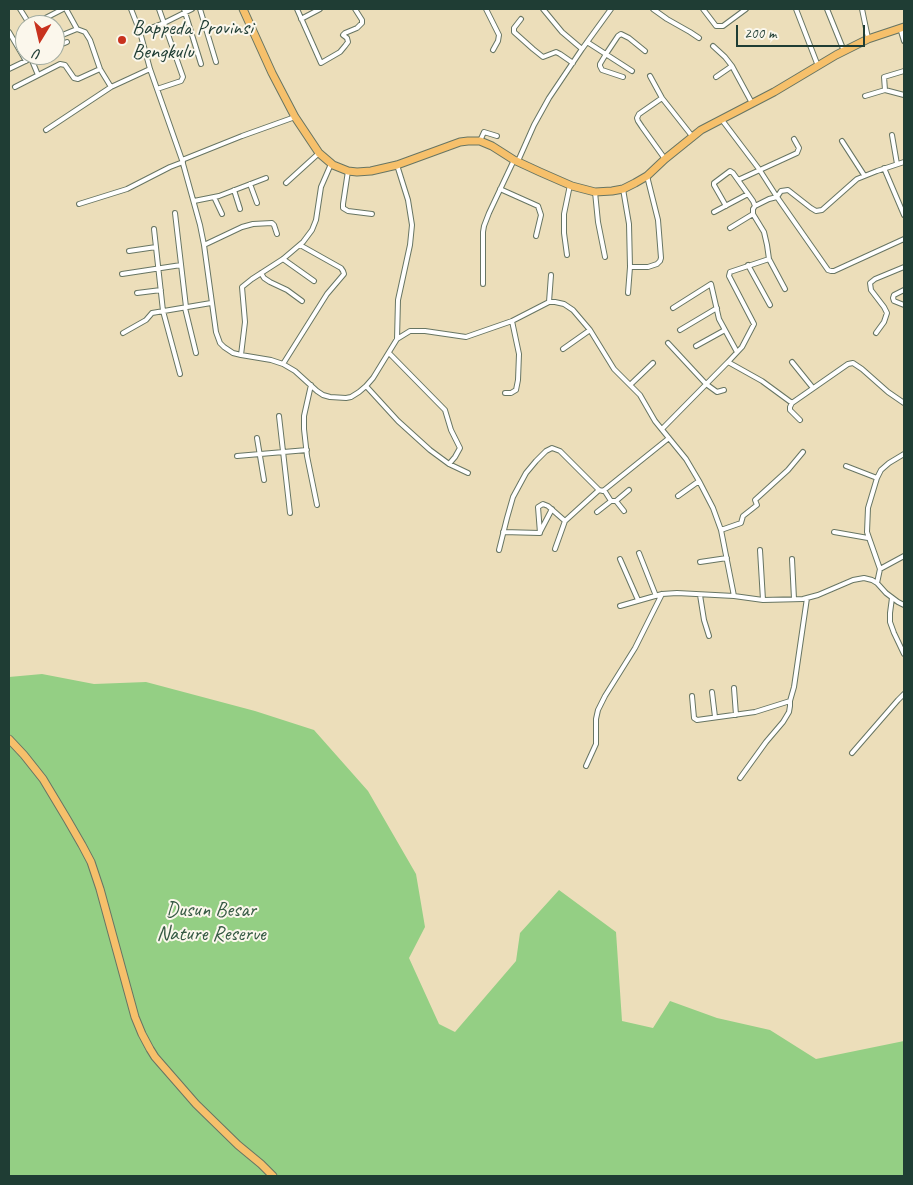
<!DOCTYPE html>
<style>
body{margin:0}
#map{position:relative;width:913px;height:1185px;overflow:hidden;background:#ecdeba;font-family:Caveat,sans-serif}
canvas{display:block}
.frame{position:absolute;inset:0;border:10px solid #1f3d34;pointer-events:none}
.north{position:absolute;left:15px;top:15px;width:50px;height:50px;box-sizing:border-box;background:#fbf7ec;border:1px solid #a3ada2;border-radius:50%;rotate:189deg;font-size:14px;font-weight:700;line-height:20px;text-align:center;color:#1f3d34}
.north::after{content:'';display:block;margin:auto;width:18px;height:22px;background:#c8321e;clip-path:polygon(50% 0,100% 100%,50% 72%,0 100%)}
.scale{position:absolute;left:736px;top:25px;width:129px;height:22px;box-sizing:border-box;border:2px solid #1f3d34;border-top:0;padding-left:6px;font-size:15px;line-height:18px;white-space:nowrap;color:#1f3d34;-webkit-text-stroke:4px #fbf7ec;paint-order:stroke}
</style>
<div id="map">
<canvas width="913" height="1185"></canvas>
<div class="frame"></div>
<div class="north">U</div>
<div class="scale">200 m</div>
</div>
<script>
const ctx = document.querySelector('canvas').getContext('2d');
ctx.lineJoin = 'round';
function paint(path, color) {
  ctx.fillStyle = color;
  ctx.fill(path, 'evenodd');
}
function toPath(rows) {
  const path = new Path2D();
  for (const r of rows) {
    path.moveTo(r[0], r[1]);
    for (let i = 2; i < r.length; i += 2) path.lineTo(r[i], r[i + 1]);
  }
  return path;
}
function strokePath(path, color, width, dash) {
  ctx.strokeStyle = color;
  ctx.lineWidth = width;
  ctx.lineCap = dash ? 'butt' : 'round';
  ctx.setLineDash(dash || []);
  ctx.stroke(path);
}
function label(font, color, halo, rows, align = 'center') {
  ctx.font = font + ' Caveat,sans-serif';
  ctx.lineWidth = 4;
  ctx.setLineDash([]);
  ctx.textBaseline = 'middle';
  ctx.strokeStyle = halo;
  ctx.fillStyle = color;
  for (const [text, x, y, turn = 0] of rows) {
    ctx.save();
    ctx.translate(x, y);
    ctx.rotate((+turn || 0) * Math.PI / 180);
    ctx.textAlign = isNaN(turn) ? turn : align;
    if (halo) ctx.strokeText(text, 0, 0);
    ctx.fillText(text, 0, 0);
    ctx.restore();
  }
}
const green = toPath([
 [42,674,94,684,146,682,255,711,314,730,368,791,416,874,425,927,409,958,439,1024,455,1032,516,961,520,933,559,890,616,932,622,1021,653,1028,670,1001,717,1018,770,1030,816,1059,904,1041,904,1176,9,1176,9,677]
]);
const minor = toPath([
 [20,9,30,25],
 [66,9,77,29],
 [131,9,140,32,150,69,182,160,200,225,204,245,216,332,220,343,224,347,233,353,241,355,271,360,283,364,295,371,317,391,323,395,330,397,346,398,351,397,359,392,366,386,373,378,397,339,410,331,425,331,466,337,512,321,549,302,555,302,564,304,573,310,590,330,614,369,640,395,655,421,686,459,699,481,713,508,721,530,734,596],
 [184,9,201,64],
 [200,9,216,62],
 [297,9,321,63,340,52,345,46,348,42,347,38,343,35,345,33,357,28,362,23,362,20,355,9],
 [486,9,499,35,498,41,493,50],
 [543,9,562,32,582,49],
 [653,9,667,19,690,32,699,38],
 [703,9,716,26,723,26,746,9],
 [796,9,818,66],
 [827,9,844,51],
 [862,9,868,38],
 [301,19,320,9],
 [521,19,514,28,514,32,533,49,543,57,556,52,560,54,573,63],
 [32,25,63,9],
 [900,28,904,41],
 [9,32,26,61],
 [140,32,164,23,192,9],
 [55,38,77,29,85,32,90,40,100,69,111,87],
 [587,42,632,71],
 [713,46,725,57,732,66,752,103],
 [55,47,67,42],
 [31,58,38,75],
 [9,69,38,55],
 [904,71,884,77,885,90,904,95],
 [650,76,662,98,692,136],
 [623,77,602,70,600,66,600,64,606,54,618,36,621,34,629,38,645,51],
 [716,77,732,66],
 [15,87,60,64,65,65,74,78,78,79,100,69],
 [157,89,181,81,183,77,159,9],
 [865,96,885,90],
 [662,98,639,114,637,118,638,121,642,127,665,159],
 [722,120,759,169,777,197,781,191,788,190,811,208,816,211,822,210,857,179,877,171,904,162],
 [46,130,111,87,150,69],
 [892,135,897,164],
 [480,141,484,132,497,136],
 [842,141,864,175],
 [182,160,242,136,295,117],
 [518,161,534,125,549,98,582,49,611,9],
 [397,165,408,200,412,225,410,245,398,300,397,339],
 [884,168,904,215],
 [348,171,343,204,343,208,348,211,372,214],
 [286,183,319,153],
 [250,184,257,203],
 [500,189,538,206,541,215,536,236],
 [623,189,629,224,630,267,628,293],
 [234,190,240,209],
 [595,192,598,222,605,257],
 [214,197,222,214],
 [194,201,219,196,266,178],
 [79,204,127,189,170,167,183,162],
 [726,206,714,185,714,183,730,171,733,173,738,180],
 [755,206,769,199,777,197,828,270,831,271,834,271,904,239],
 [714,212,748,194],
 [175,213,186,307],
 [730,228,753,214],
 [154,229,163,311,180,374],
 [204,245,242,227,253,224,272,223,274,225,277,234],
 [129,251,156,247],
 [567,255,564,233,564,214,570,185],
 [283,259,314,281],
 [748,265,770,305],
 [630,267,648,267,657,264,660,261,661,258,658,220,647,176],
 [261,273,264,278,270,282,287,290,302,301],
 [122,274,181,265],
 [483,284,483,232,484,226,489,213,514,160],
 [785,289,769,259,767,245,764,232,753,214,753,209,755,206,753,201,738,180,797,153,799,148,794,139],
 [904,290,894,295,893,298,894,301,904,305],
 [137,293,161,290],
 [549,302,551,275],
 [185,308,196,353],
 [673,308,711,284,719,319,737,352],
 [680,330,717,308],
 [123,333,146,320,152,313,211,303],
 [876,333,884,322,887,313,884,307,871,290,870,283,875,279,904,267],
 [668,343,706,384,717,392,724,390],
 [696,346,725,330],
 [563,349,590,330],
 [389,353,445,410,451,430,460,448,455,457,449,464],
 [241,355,245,322,242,287,252,279,283,259,303,242,312,230,316,220,321,187,331,164],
 [728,362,742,347,754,324,729,276,730,272,769,259],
 [792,362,813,388],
 [283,364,327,294,344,274,343,271,341,268,300,245],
 [311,385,304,416,304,429,307,456,317,505],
 [630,385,653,363],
 [366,386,398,421,430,450,449,464,468,473],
 [505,393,511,393,516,390,518,380,519,354,512,321],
 [279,416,290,513],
 [800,420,790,410,790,407,792,403,848,364,853,363,862,369,888,392,904,403],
 [662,429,728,362,762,381,792,403],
 [257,438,264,480],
 [237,456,307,450],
 [846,466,877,478],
 [678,496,699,481],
 [611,501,616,501,629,490],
 [616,501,624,511],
 [597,512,611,501,604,490],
 [721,530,741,523,743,516,757,505,755,500,788,470,803,452],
 [503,532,540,533,538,507,543,504,548,506,565,521,599,490],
 [540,532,552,509],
 [834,532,868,538],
 [555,549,565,521],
 [499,550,507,518,513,497,526,473,536,461,546,451,552,448,560,451,599,490,603,491,669,438],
 [760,550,763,600],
 [639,553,656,596],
 [620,559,638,600],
 [792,559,794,599],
 [700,562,727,558],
 [880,569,904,556],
 [877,583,880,569,867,532,868,508,877,478,881,470,889,463,904,454],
 [700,595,704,620,709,636],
 [892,598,890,613,890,622,894,633,904,654],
 [620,606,662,594,677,593,734,596,763,600,803,599,818,595,853,580,864,578,872,580,877,583,886,593,898,602,904,605],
 [734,688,736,715],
 [712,692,715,717],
 [692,696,694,718,697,720,755,712,790,701,794,687,807,598],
 [852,753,898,700,904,694],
 [586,766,596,744,596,719,598,710,605,696,635,648,662,594],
 [740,778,766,742,783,722,789,712,790,706,790,701]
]);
const trunk = toPath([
 [243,9,272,73,295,117,319,153,333,165,348,171,357,172,371,171,397,165,460,142,468,141,480,141,492,146,514,160,540,172,572,186,595,192,612,191,623,189,635,183,647,176,665,159,701,130,774,92,836,55,868,39,904,27],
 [9,739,24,755,43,779,67,819,82,845,91,862,100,889,135,1017,142,1034,150,1049,155,1057,196,1104,238,1145,261,1164,273,1176]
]);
const markers = [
 [122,40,5,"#c8321e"]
];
const poiNames = [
 ["Bappeda Provinsi",132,28],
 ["Bengkulu",132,52]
];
const parkNames = [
 ["Dusun Besar",211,910],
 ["Nature Reserve",211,934]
];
paint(green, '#94cf84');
strokePath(minor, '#677563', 6);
strokePath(trunk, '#677563', 9);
strokePath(minor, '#fff', 4);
strokePath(trunk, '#f6c06b', 7);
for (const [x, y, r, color] of markers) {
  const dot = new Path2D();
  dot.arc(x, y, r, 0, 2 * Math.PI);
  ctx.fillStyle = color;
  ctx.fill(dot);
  strokePath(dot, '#fbf7ec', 2);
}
label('21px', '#1f3d34', '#fbf7ec', poiNames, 'left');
label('21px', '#365a44', '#fbf7ec', parkNames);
</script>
